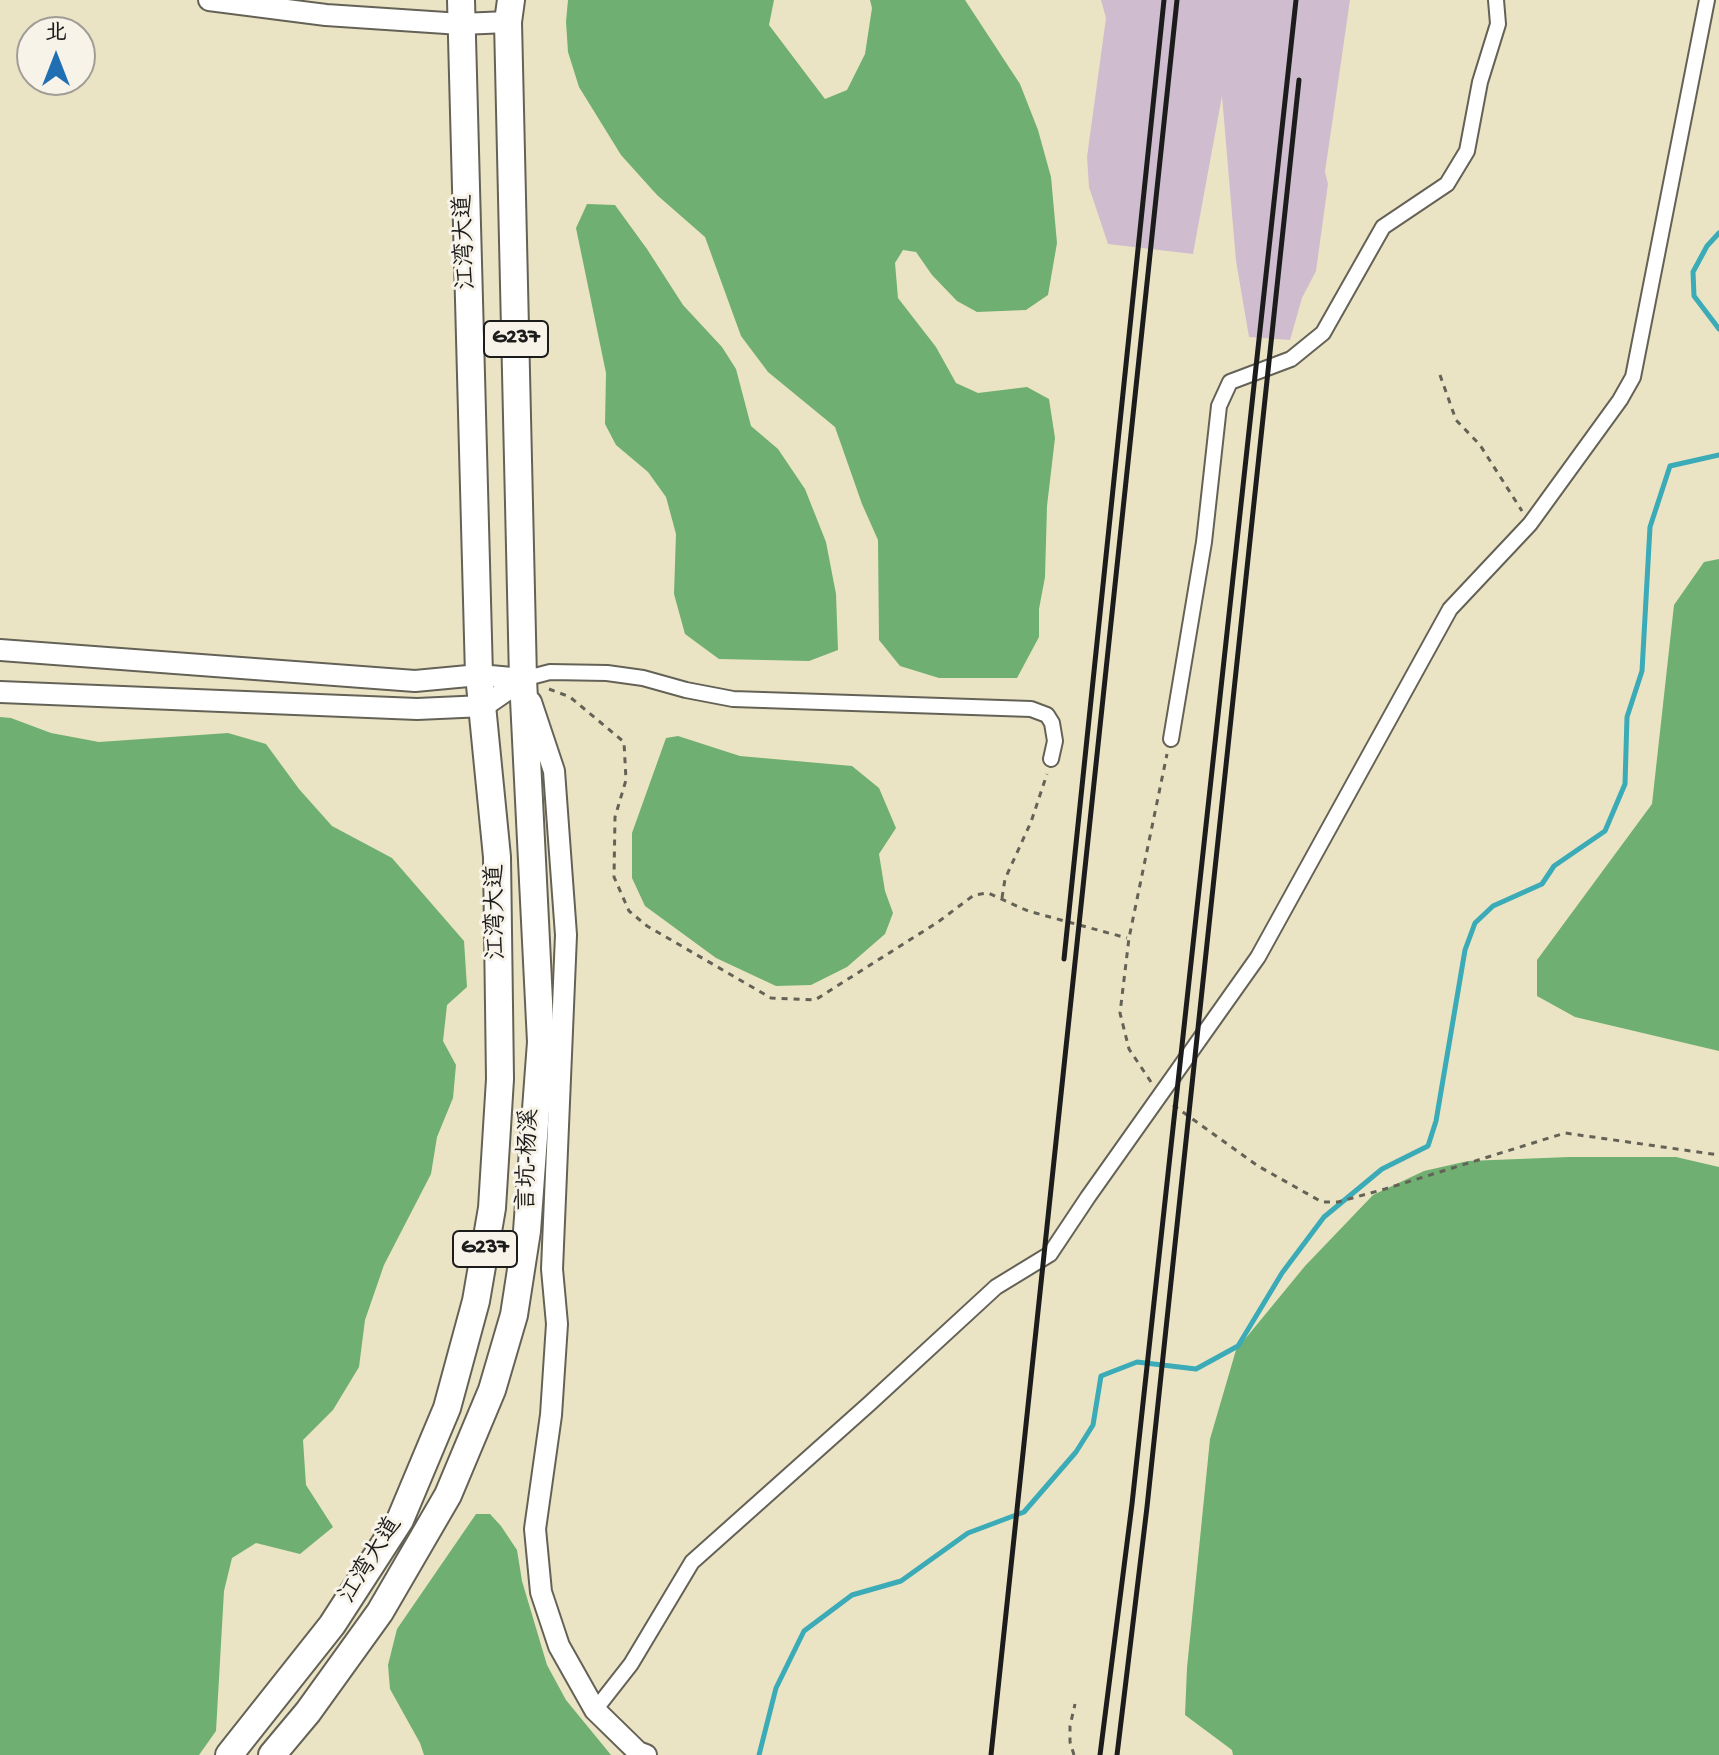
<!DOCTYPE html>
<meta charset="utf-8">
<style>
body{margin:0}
#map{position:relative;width:1719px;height:1755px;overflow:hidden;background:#ebe4c4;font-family:"Gochi Hand","LXGW WenKai TC",sans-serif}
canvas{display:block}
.north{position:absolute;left:16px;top:16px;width:80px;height:80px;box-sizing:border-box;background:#f7f3e8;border:2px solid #9f9d96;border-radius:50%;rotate:0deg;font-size:22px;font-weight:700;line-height:32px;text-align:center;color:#1c1c1c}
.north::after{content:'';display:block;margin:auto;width:28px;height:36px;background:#1f6fb2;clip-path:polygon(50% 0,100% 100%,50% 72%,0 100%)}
</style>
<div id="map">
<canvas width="1719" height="1755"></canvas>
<div class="north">北</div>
</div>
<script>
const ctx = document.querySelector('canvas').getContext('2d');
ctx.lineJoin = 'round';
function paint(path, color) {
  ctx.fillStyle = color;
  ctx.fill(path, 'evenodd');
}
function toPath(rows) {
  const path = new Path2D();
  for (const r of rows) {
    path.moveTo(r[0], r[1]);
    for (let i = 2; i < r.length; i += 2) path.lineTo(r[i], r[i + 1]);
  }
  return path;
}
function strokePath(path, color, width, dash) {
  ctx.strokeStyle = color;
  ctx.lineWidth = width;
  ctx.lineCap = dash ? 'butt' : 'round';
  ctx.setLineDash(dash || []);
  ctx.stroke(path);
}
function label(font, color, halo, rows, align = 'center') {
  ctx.font = font + ' "Gochi Hand","LXGW WenKai TC",sans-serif';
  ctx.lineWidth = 6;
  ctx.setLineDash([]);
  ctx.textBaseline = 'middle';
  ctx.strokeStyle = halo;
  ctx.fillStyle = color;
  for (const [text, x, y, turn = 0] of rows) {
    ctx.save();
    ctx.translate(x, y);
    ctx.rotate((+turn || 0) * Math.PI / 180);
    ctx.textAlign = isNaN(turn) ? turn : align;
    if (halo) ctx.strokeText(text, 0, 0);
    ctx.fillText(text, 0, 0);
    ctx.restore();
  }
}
const industrial = toPath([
 [1101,0,1350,0,1325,172,1328,184,1316,271,1302,298,1290,340,1249,337,1236,261,1222,96,1193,254,1108,244,1089,187,1087,157,1106,18]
]);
const forest = toPath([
 [568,0,774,0,769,25,825,99,847,90,865,54,872,8,870,0,965,0,1020,84,1038,130,1051,177,1057,243,1048,295,1026,310,977,312,957,301,932,275,916,252,903,250,895,263,898,298,936,347,956,383,978,393,1027,387,1049,399,1055,438,1047,506,1045,577,1039,609,1039,637,1017,678,939,678,900,666,879,640,878,540,862,504,835,427,768,372,741,336,705,237,657,195,621,155,579,87,568,52,566,22],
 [587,204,615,205,647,249,683,305,722,347,736,369,751,426,778,449,805,489,826,542,836,594,838,650,809,661,719,659,685,634,674,594,676,534,666,497,648,472,616,445,605,424,606,373,576,228],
 [1719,559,1719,1051,1575,1017,1537,996,1537,960,1652,804,1674,605,1704,562],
 [0,717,11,718,51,733,99,742,228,733,266,744,299,789,332,826,392,858,464,941,467,987,447,1005,443,1041,456,1065,453,1098,437,1137,431,1174,384,1265,365,1320,359,1367,333,1410,303,1440,306,1485,333,1527,300,1554,256,1543,232,1558,224,1591,216,1731,199,1755,0,1755],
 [678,736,740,756,852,766,879,788,896,828,879,854,885,891,893,913,885,934,847,967,811,985,776,986,716,958,645,906,632,878,632,833,666,738],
 [1569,1157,1676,1157,1719,1167,1719,1755,1233,1755,1232,1750,1185,1715,1187,1668,1210,1439,1236,1350,1305,1266,1373,1195,1424,1171,1468,1161],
 [476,1514,490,1514,501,1526,517,1550,522,1581,547,1665,566,1700,611,1755,424,1755,420,1743,390,1689,388,1665,397,1629]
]);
const stream = toPath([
 [1719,233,1707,246,1693,272,1694,296,1719,329],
 [759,1755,776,1688,804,1631,852,1595,901,1581,968,1533,1024,1512,1076,1452,1093,1425,1101,1376,1137,1362,1196,1369,1238,1346,1282,1273,1324,1217,1382,1169,1428,1146,1436,1121,1465,950,1475,923,1493,906,1542,884,1554,866,1605,831,1625,784,1627,717,1642,671,1650,527,1670,466,1719,455]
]);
const path = toPath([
 [1440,375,1456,420,1480,445,1522,511],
 [549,689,570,697,624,742,626,780,615,817,614,877,629,911,647,926,771,998,815,1000,938,922,974,895,988,893,1028,911,1127,938],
 [1002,898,1005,879,1031,822,1047,774],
 [1151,1082,1129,1049,1120,1013,1129,938,1167,754],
 [1173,1105,1258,1166,1322,1202,1338,1202,1385,1189,1565,1133,1719,1155],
 [1074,1755,1070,1742,1070,1726,1075,1704]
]);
const street = toPath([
 [523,679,550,672,607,673,643,678,686,690,733,699,1031,709,1047,715,1052,723,1055,741,1051,759],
 [1171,739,1204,542,1219,406,1230,382,1291,359,1323,333,1383,227,1447,184,1467,151,1480,82,1498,24,1496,0],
 [595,1710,631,1664,692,1562,869,1404,996,1287,1050,1254,1088,1197,1258,957,1450,609,1530,524,1620,400,1633,377,1707,0]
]);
const secondary = toPath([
 [209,0,326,15,461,24,508,22],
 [0,650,415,681,479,675,523,679],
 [0,692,417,709,484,706,523,679],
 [531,702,554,771,566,935,552,1269,557,1324,551,1415,535,1529,541,1592,559,1646,595,1710,638,1752,646,1755]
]);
const highway = toPath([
 [229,1755,332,1625,400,1520,447,1408,476,1301,492,1208,500,1079,497,857,479,675,461,0],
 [272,1755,308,1712,380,1612,448,1495,492,1390,514,1315,527,1231,541,1042,523,679,508,22,511,0]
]);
const rail = toPath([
 [1064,959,1164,0],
 [991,1755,1177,0],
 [1100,1755,1132,1504,1296,0],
 [1117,1755,1147,1507,1299,80]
]);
const shields = [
 [516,339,64],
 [485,1249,64]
];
const shieldNames = [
 ["G237",516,339],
 ["G237",485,1249]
];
const streetNames = [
 ["江湾大道",467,242,-92],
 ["江湾大道",498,912,-91],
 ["言坑-杨溪",530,1160,-88],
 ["江湾大道",372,1561,-58]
];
paint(industrial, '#cfbdcf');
paint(forest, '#6faf71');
strokePath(stream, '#3aabb7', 5);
strokePath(street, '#646257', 18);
strokePath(secondary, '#646257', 24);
strokePath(highway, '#646257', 30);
strokePath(path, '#646257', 3, [6, 6]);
strokePath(street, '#fff', 14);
strokePath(secondary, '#fff', 20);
strokePath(highway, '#fff', 26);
strokePath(rail, '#1c1c1c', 5);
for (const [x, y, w] of shields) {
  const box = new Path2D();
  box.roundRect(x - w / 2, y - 18, w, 36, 6);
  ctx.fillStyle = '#f7f3e8';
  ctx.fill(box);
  strokePath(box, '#1c1c1c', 2);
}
label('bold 22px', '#1c1c1c', null, shieldNames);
label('24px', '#1c1c1c', '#f7f3e8', streetNames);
</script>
